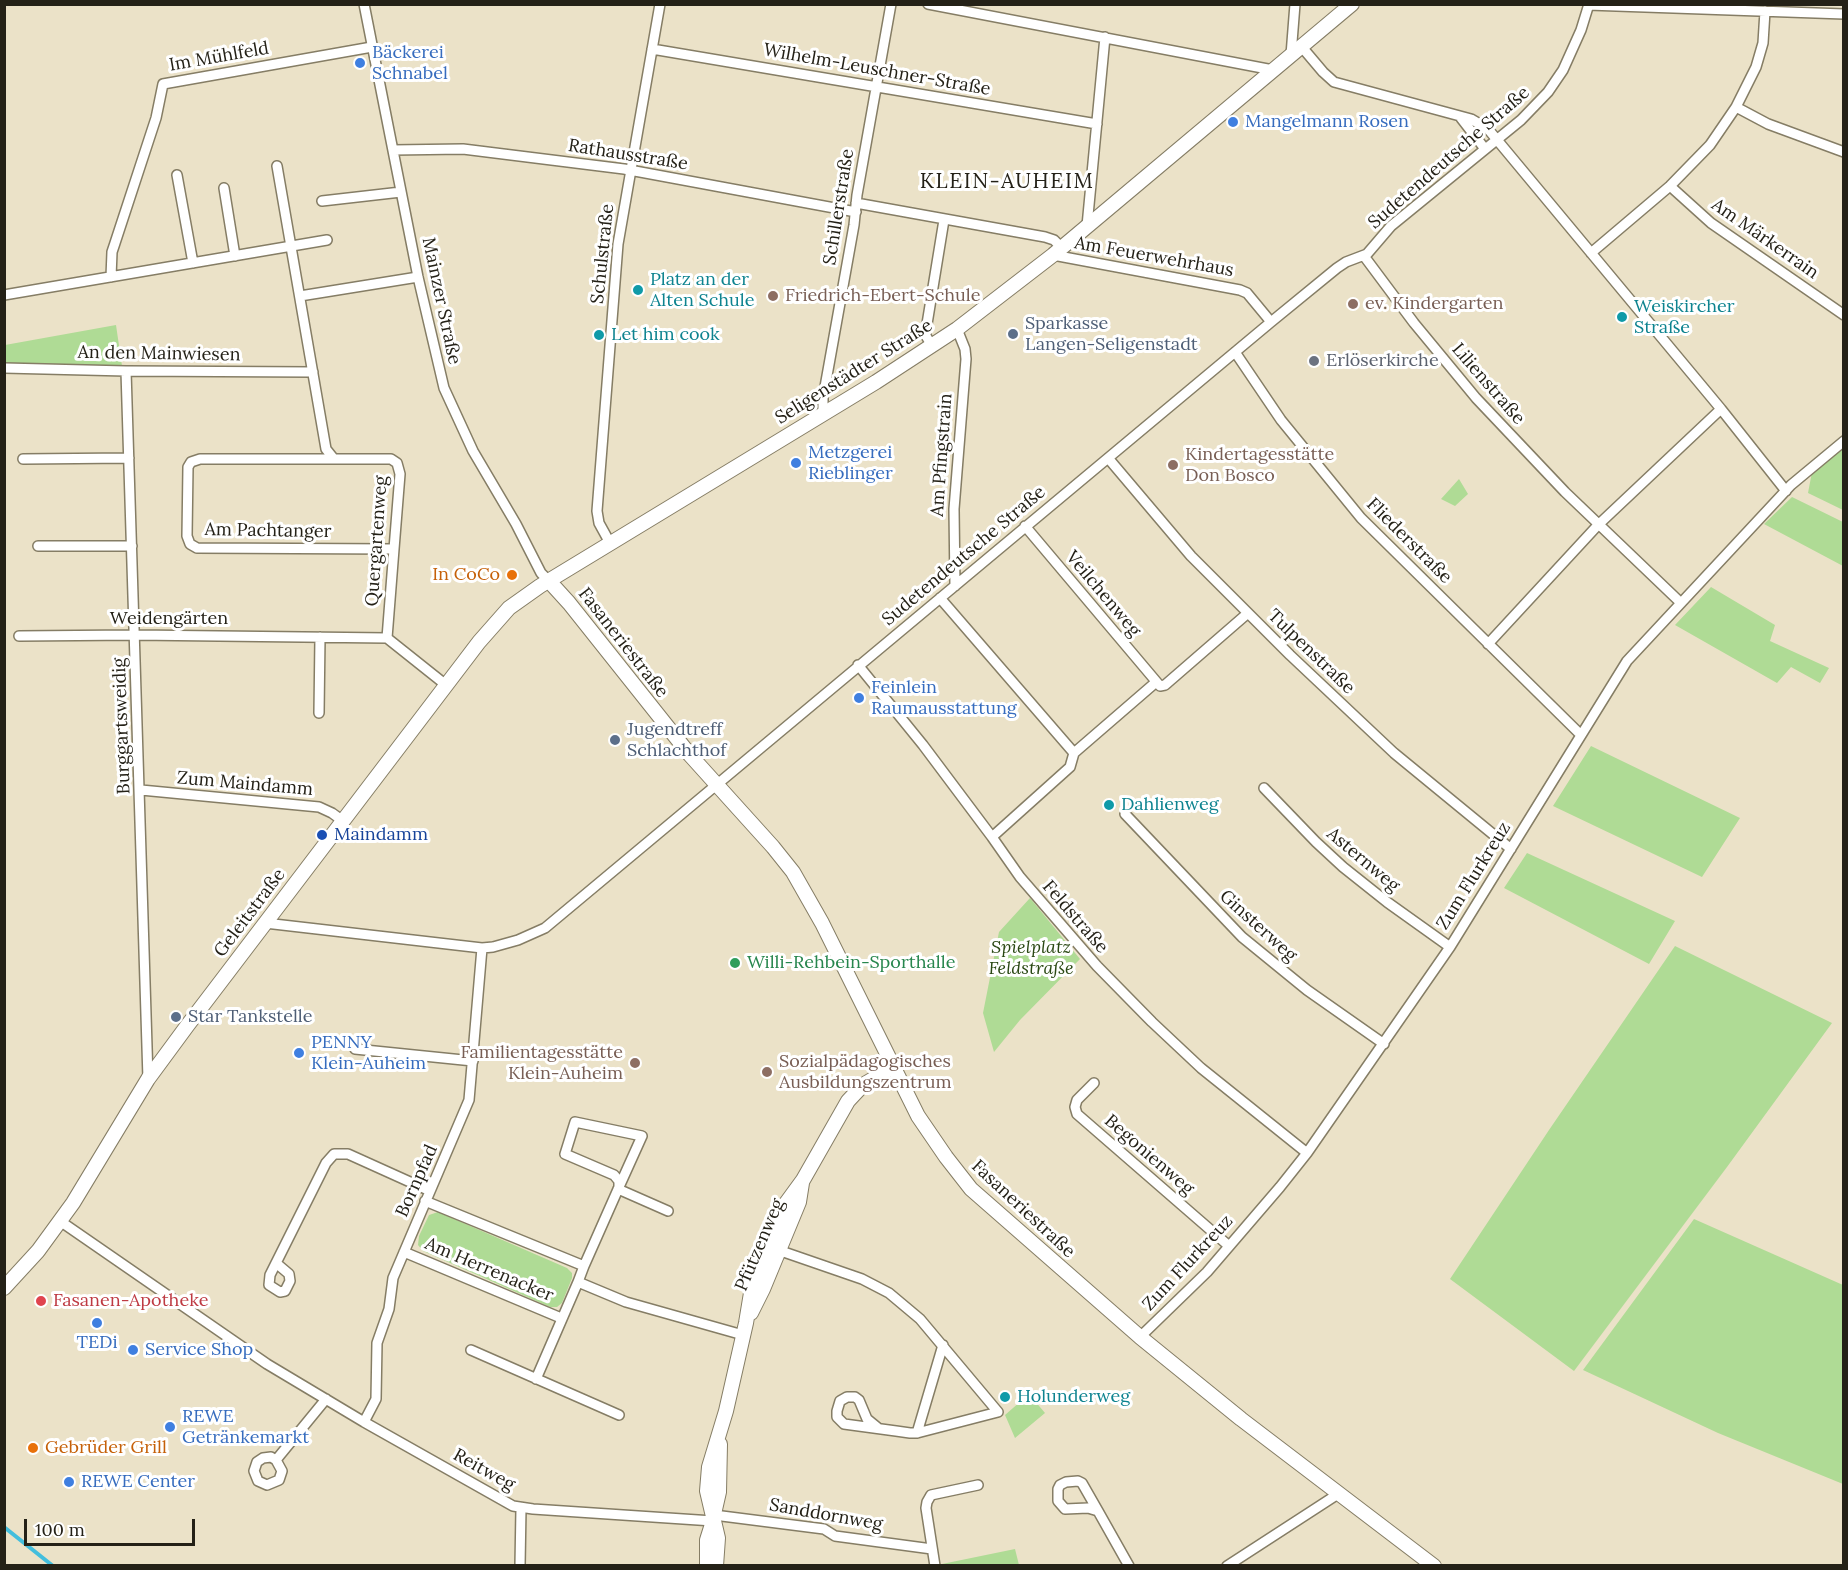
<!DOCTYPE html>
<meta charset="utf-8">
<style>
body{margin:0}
#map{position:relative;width:1848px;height:1570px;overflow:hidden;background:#ebe2c8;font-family:Lora,serif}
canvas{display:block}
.frame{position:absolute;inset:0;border:6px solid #242117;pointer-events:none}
.scale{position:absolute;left:24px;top:1519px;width:171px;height:27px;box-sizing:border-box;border:3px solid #242117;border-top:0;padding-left:8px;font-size:18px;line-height:21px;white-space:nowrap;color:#242117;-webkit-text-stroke:4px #fff;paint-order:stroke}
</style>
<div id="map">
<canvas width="1848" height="1570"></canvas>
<div class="frame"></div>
<div class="scale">100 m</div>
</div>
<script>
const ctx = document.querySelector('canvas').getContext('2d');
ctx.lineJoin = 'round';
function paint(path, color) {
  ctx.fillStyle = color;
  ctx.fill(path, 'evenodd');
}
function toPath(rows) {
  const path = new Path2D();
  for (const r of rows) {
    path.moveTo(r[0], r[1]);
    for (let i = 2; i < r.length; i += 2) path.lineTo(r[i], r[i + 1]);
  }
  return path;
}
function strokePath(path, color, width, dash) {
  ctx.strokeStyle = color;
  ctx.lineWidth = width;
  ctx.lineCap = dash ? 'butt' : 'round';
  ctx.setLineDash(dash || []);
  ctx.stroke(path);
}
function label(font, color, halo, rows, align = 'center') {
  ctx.font = font + ' Lora,serif';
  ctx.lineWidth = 6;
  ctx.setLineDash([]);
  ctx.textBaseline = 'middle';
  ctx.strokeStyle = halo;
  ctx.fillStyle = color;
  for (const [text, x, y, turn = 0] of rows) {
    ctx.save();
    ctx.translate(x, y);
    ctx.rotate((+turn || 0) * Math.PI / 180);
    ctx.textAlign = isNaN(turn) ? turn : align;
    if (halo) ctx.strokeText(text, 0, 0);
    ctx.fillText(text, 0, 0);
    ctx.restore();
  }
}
const green = toPath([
 [116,325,122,366,5,366,5,345],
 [1843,448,1843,510,1808,493,1812,472],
 [1459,479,1468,494,1455,506,1441,499],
 [1792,497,1843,522,1843,566,1764,524],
 [1711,587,1775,625,1770,641,1829,668,1820,683,1791,667,1777,683,1675,625],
 [1591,746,1740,818,1702,877,1553,806],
 [1527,853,1675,921,1649,964,1504,888],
 [1030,898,1080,959,1020,1020,994,1052,983,1013,999,932],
 [1675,946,1832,1023,1727,1167,1574,1371,1450,1279,1549,1130],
 [438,1212,567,1268,572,1273,572,1278,562,1303,557,1307,550,1307,423,1251,418,1245,419,1236,429,1215],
 [1694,1219,1843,1285,1843,1484,1718,1433,1583,1370],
 [1029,1394,1045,1413,1015,1438,1005,1415],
 [1015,1549,1019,1565,942,1565,942,1564]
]);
const stream = toPath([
 [4,1527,53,1566]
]);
const street = toPath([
 [364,4,418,277,444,388,473,451,516,524,541,573,549,581],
 [928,4,1273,70],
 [1588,5,1844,14],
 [1301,46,1323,72,1334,82,1471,119,1488,129,1721,409,1786,491],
 [652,49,1097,124],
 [1291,55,1295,4],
 [1736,107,1768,124,1844,152],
 [1461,118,1485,149],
 [393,150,463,149,624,169,856,212],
 [277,166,326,449,334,459],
 [177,175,193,263],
 [1670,186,1711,223,1844,315],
 [224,188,235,256],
 [322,201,401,192],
 [856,203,1045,237,1054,240,1062,248],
 [1087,226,1105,37],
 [1591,253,1670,186,1710,145,1736,107,1756,67,1763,43,1765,11],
 [1053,255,1240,290,1247,293,1271,322],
 [1364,256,1414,323,1476,398,1565,492,1681,603],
 [111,277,112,252,115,243,156,118,163,84,372,47],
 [4,295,327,240],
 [300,296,418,277],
 [932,346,926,336,926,330,944,220],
 [1235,352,1281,420,1361,518,1581,735],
 [4,368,126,371,313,372],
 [126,371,148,1079],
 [823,414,823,398,854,225,857,195,891,4],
 [1108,458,1191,556,1290,655,1394,753,1511,849],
 [23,459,129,458],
 [1025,526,1160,686,1165,685,1248,613],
 [610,543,599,523,597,511,618,244,660,4],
 [38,546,132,546],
 [955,586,954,509,966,359,965,349,957,329],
 [940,598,1074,753,1070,767,992,837],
 [19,636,135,635,387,638,446,685],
 [387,638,394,549,400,474,397,463,391,459,200,459,191,462,188,467,187,536,190,544,197,548,394,549],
 [1488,644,1598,525,1721,409],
 [858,665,923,745,992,837,1020,877,1097,966,1152,1022,1201,1068,1307,1153],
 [319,713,320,637],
 [1074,753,1155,683],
 [1264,788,1316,842,1343,867,1387,902,1450,947],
 [141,790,319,807,332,813,343,821],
 [1125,814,1242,937,1307,990,1384,1044],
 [265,923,482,948,493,947,518,940,545,928,1271,322,1337,268,1346,262,1367,254,1391,226,1521,120,1548,92,1563,70,1581,30,1589,4],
 [355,1049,473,1061],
 [1094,1083,1077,1100,1075,1107,1077,1114,1229,1246],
 [618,1189,668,1211],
 [425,1201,584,1266,578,1282,626,1302,743,1335],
 [60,1221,267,1364,364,1422,513,1506,533,1509,713,1521],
 [778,1250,862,1279,889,1293,920,1319,998,1412,917,1433,910,1433,896,1431,844,1424,837,1417,837,1411,840,1401,847,1397,855,1397,859,1400,867,1419,878,1428],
 [404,1252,561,1318],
 [276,1263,289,1274,290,1281,285,1291,280,1292,269,1285,270,1275,326,1163,334,1154,348,1154,430,1191],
 [584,1266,619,1187,619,1181,614,1175,565,1154,575,1122,642,1136,619,1187],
 [1140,1337,1207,1272,1280,1187,1307,1153,1450,947,1627,661,1791,485,1844,441],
 [471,1350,619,1415],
 [536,1379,578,1282],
 [364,1422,376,1399,377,1343,389,1309,393,1278,469,1100,482,948],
 [917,1433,943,1345],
 [276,1460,282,1471,279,1480,267,1485,258,1481,254,1471,257,1462,263,1458,271,1457,276,1460,326,1399],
 [1098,1511,1082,1483,1078,1481,1066,1482,1060,1485,1058,1489,1058,1501,1065,1509,1088,1508,1098,1511,1129,1566],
 [714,1515,824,1529,835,1536,932,1549],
 [520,1566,521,1508],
 [935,1566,926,1508,927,1502,931,1495,978,1485],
 [1227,1566,1338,1494]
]);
const secondary = toPath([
 [549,581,569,603,690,755,773,847,793,872,822,923,918,1116,946,1157,971,1189,1140,1337,1241,1419,1434,1566],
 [4,1288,38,1251,73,1203,148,1079,187,1026,479,642,509,608,540,586,876,382,957,329,1053,255,1352,4],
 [751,1313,763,1289,799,1202,802,1183],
 [714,1514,719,1492,720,1444],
 [707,1566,707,1540,713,1521],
 [716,1566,718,1538,707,1491,709,1467,726,1411,746,1323,754,1275,784,1206,803,1180,848,1101,863,1085,893,1067]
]);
const markers = [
 [360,63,6,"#3f7fe0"],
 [1233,122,6,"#3f7fe0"],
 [638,290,6,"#0f9aa8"],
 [773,296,6,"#8d6e63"],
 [1353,304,6,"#8d6e63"],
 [1622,317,6,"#0f9aa8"],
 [1013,334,6,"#5c6f8a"],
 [599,335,6,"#0f9aa8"],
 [1314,361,6,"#6b7280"],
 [796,463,6,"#3f7fe0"],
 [1173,465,6,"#8d6e63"],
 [512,575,6,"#e8710a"],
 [859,698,6,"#3f7fe0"],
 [615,740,6,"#5c6f8a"],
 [1109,805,6,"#0f9aa8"],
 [322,835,6,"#1a4fb4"],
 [735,963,6,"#2e9e5b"],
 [176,1017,6,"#5c6f8a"],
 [299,1053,6,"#3f7fe0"],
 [635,1063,6,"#8d6e63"],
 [767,1072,6,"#8d6e63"],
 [41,1301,6,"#e0444e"],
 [97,1323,6,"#3f7fe0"],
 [133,1350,6,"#3f7fe0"],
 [1005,1397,6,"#0f9aa8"],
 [170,1427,6,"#3f7fe0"],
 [33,1448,6,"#e8710a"],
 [69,1482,6,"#3f7fe0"]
];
const shopNames = [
 ["Bäckerei",372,53],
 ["Schnabel",372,74],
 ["Mangelmann Rosen",1245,122],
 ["Metzgerei",808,453],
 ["Rieblinger",808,474],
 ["Feinlein",871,688],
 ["Raumausstattung",871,709],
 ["PENNY",311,1043],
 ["Klein-Auheim",311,1064],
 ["TEDi",97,1343,"center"],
 ["Service Shop",145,1350],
 ["REWE",182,1417],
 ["Getränkemarkt",182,1438],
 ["REWE Center",81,1482]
];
const streetNames = [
 ["Im Mühlfeld",219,57,-10],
 ["Wilhelm-Leuschner-Straße",877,70,10],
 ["Rathausstraße",628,155,9],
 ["Sudetendeutsche Straße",1449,158,-41],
 ["Schillerstraße",839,207,-81],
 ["Am Märkerrain",1765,239,35],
 ["Schulstraße",603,254,-84],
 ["Am Feuerwehrhaus",1154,257,10],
 ["Mainzer Straße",441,301,78],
 ["An den Mainwiesen",159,354,1],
 ["Seligenstädter Straße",854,372,-32],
 ["Lilienstraße",1488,384,49],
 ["Am Pfingstrain",942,455,-86],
 ["Am Pachtanger",268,531,1],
 ["Quergartenweg",377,541,-86],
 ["Fliederstraße",1409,541,45],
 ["Sudetendeutsche Straße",964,556,-40],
 ["Veilchenweg",1103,594,50],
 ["Weidengärten",169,619],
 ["Fasaneriestraße",623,643,52],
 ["Tulpenstraße",1311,652,44],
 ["Burggartsweidig",122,726,-92],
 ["Zum Maindamm",245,784,5],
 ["Asternweg",1363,860,40],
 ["Zum Flurkreuz",1474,876,-58],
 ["Geleitstraße",250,913,-53],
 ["Feldstraße",1075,917,49],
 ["Ginsterweg",1258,926,42],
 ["Begonienweg",1149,1155,41],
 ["Bornpfad",417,1181,-66],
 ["Fasaneriestraße",1023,1209,43],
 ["Pfützenweg",760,1245,-67],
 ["Zum Flurkreuz",1188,1263,-47],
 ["Am Herrenacker",489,1270,23],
 ["Reitweg",484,1470,29],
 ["Sanddornweg",826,1515,10]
];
const cultureNames = [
 ["Platz an der",650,280],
 ["Alten Schule",650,301],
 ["Weiskircher",1634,307],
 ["Straße",1634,328],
 ["Let him cook",611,335],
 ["Dahlienweg",1121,805],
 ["Holunderweg",1017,1397]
];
const educationNames = [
 ["Friedrich-Ebert-Schule",785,296],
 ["ev. Kindergarten",1365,304],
 ["Kindertagesstätte",1185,455],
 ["Don Bosco",1185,476],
 ["Familientagesstätte",623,1053,"right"],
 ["Klein-Auheim",623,1074,"right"],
 ["Sozialpädagogisches",779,1062],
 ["Ausbildungszentrum",779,1083]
];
const serviceNames = [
 ["Sparkasse",1025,324],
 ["Langen-Seligenstadt",1025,345],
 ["Jugendtreff",627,730],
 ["Schlachthof",627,751],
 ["Star Tankstelle",188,1017]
];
const worshipNames = [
 ["Erlöserkirche",1326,361]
];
const foodNames = [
 ["In CoCo",500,575],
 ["Gebrüder Grill",45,1448,"left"]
];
const transitNames = [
 ["Maindamm",334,835]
];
const parkNames = [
 ["Spielplatz",1031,948],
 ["Feldstraße",1031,969]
];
const leisureNames = [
 ["Willi-Rehbein-Sporthalle",747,963]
];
const healthNames = [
 ["Fasanen-Apotheke",53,1301]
];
const quarterNames = [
 ["KLEIN-AUHEIM",1007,182]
];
paint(green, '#afdb95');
strokePath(stream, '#43bedd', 4);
strokePath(street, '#857d65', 12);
strokePath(secondary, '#857d65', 16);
strokePath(street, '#fff', 9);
strokePath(secondary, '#fff', 14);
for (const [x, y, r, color] of markers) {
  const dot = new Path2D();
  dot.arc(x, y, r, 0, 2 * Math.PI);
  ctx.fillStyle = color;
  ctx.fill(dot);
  strokePath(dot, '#fff', 2);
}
label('18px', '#366cbe', '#fff', shopNames, 'left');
label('18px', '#242117', '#fff', streetNames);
label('18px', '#0d838f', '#fff', cultureNames, 'left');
label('18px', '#785e54', '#fff', educationNames, 'left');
label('18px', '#4e5e75', '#fff', serviceNames, 'left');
label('18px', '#5b616d', '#fff', worshipNames, 'left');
label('18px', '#c56008', '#fff', foodNames, 'right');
label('18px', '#164399', '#fff', transitNames, 'left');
label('italic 18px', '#2a4813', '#fff', parkNames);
label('18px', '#27864d', '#fff', leisureNames, 'left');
label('18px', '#be3a42', '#fff', healthNames, 'left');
ctx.letterSpacing = '1.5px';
label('21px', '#242117', '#fff', quarterNames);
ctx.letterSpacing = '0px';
</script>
